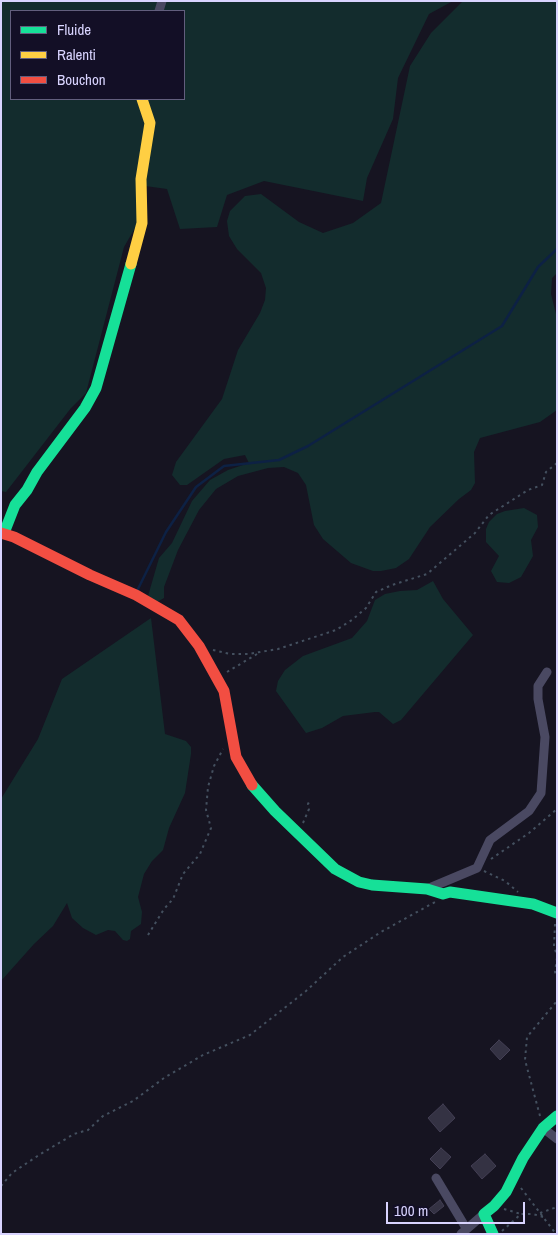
<!DOCTYPE html>
<style>
body{margin:0}
#map{position:relative;width:558px;height:1235px;overflow:hidden;background:#161421;font-family:"Archivo Narrow",sans-serif}
canvas{display:block}
.frame{position:absolute;inset:0;border:2px solid #d9d4ff;pointer-events:none}
.legend{position:absolute;left:10px;top:10px;width:175px;height:90px;box-sizing:border-box;background:#130f26;border:1px solid #625e7d;margin:0;padding:6px 9px;list-style:none;font-size:15px;color:#d9d4ff}
.legend li{display:flex;align-items:center;gap:10px;height:25px}
.legend b{width:25px;border:1px solid #625e7d}
.scale{position:absolute;left:386px;top:1202px;width:139px;height:22px;box-sizing:border-box;border:2px solid #d9d4ff;border-top:0;padding-left:6px;font-size:15px;line-height:18px;white-space:nowrap;color:#d9d4ff;-webkit-text-stroke:4px #130f26;paint-order:stroke}
</style>
<div id="map">
<canvas width="558" height="1235"></canvas>
<div class="frame"></div>
<ul class="legend">
<li><b style="height:6px;background:#16e098"></b>Fluide</li>
<li><b style="height:6px;background:#ffcf43"></b>Ralenti</li>
<li><b style="height:6px;background:#f24e42"></b>Bouchon</li>
</ul>
<div class="scale">100 m</div>
</div>
<script>
const ctx = document.querySelector('canvas').getContext('2d');
ctx.lineJoin = 'round';
function paint(path, color) {
  ctx.fillStyle = color;
  ctx.fill(path, 'evenodd');
}
function toPath(rows) {
  const path = new Path2D();
  for (const r of rows) {
    path.moveTo(r[0], r[1]);
    for (let i = 2; i < r.length; i += 2) path.lineTo(r[i], r[i + 1]);
  }
  return path;
}
function strokePath(path, color, width, dash) {
  ctx.strokeStyle = color;
  ctx.lineWidth = width;
  ctx.lineCap = dash ? 'butt' : 'round';
  ctx.setLineDash(dash || []);
  ctx.stroke(path);
}
const green = toPath([
 [1,1,453,1,429,14,398,78,393,119,367,178,363,201,264,181,227,195,217,227,180,229,167,189,138,185,139,221,124,247,86,393,71,408,6,492,1,491],
 [11,11,184,11,184,99,11,99],
 [463,1,557,1,557,273,552,278,551,294,557,318,557,410,540,422,480,438,474,452,475,483,471,490,459,499,430,527,409,559,396,568,381,571,373,571,351,563,323,539,314,525,306,485,298,473,284,467,268,468,238,476,216,489,199,510,178,550,164,587,164,598,157,602,148,596,159,558,172,543,192,501,210,480,228,470,249,463,245,455,224,459,187,485,180,485,172,475,176,462,222,399,238,350,260,313,265,300,266,288,261,273,237,249,229,236,227,221,230,211,245,196,261,194,299,222,323,233,353,223,381,203,410,66,431,33],
 [524,508,537,515,538,527,531,540,533,556,521,577,509,583,497,582,491,571,499,556,486,542,486,529,489,522,497,514,505,511],
 [433,581,443,599,473,635,401,720,393,724,379,712,375,712,343,716,322,728,306,733,276,691,278,681,285,670,303,656,352,638,367,621,375,600,385,594,400,591,417,590],
 [151,618,165,734,186,741,191,747,191,754,185,793,169,828,163,850,152,861,144,874,138,897,142,912,141,924,131,931,130,939,127,941,123,940,115,931,108,930,96,935,83,928,72,918,67,903,53,926,34,944,1,981,1,799,38,739,62,679]
]);
const stream = toPath([
 [137,591,166,532,196,487,224,466,279,460,308,446,502,326,538,267,557,249]
]);
const building = toPath([
 [499,1040,510,1050,500,1060,490,1049,499,1040],
 [443,1104,455,1118,440,1132,428,1118,443,1104],
 [441,1148,451,1157,440,1169,430,1159,441,1148],
 [485,1154,496,1166,482,1179,471,1166,485,1154],
 [440,1200,444,1206,434,1214,429,1209,440,1200]
]);
const path = toPath([
 [213,650,230,654,248,654,278,649,336,630,352,620,366,608,376,592,392,585,427,574,475,533,489,515,528,490,542,485,546,472,557,463],
 [227,672,257,654],
 [303,823,309,809,308,804,310,800],
 [491,859,529,833,557,809],
 [484,871,505,881,518,892],
 [555,924,554,946,557,956],
 [148,935,164,909,173,899,183,874,200,854,211,828,206,810,208,787,214,766,223,749],
 [557,958,555,972,557,976],
 [540,1116,525,1060,527,1037,557,1001],
 [1,1186,12,1173,39,1155,74,1134,88,1130,103,1116,133,1101,164,1078,203,1055,250,1035,306,991,343,957,381,932,435,902],
 [521,1188,556,1234],
 [504,1209,521,1214],
 [540,1213,557,1207],
 [502,1231,521,1214,533,1214,543,1217]
]);
const street = toPath([
 [159,11,162,1],
 [427,889,477,868,490,840,529,811,541,793,545,737,538,699,538,686,547,672],
 [543,1128,557,1139],
 [436,1178,466,1228],
 [461,1234,484,1214]
]);
const fast = toPath([
 [4,533,15,505,27,490,37,472,85,408,96,388,131,264],
 [252,785,275,811,335,869,359,882,372,885,427,889,443,894,450,892,533,904,557,913],
 [493,1234,484,1214,494,1206,506,1192,523,1158,543,1128,557,1116]
]);
const slow = toPath([
 [131,264,142,223,141,179,150,123,142,99]
]);
const jam = toPath([
 [1,533,14,537,90,575,136,595,179,620,199,646,224,691,236,757,252,785]
]);
paint(green, '#132c2d');
strokePath(stream, '#0d2144', 2.5);
paint(building, '#343243');
strokePath(building, '#433f54', 1);
strokePath(path, '#44505f', 2, [2.5, 4]);
strokePath(street, '#4a4962', 9);
strokePath(fast, '#16e098', 11);
strokePath(slow, '#ffcf43', 11);
strokePath(jam, '#f24e42', 11);
</script>
